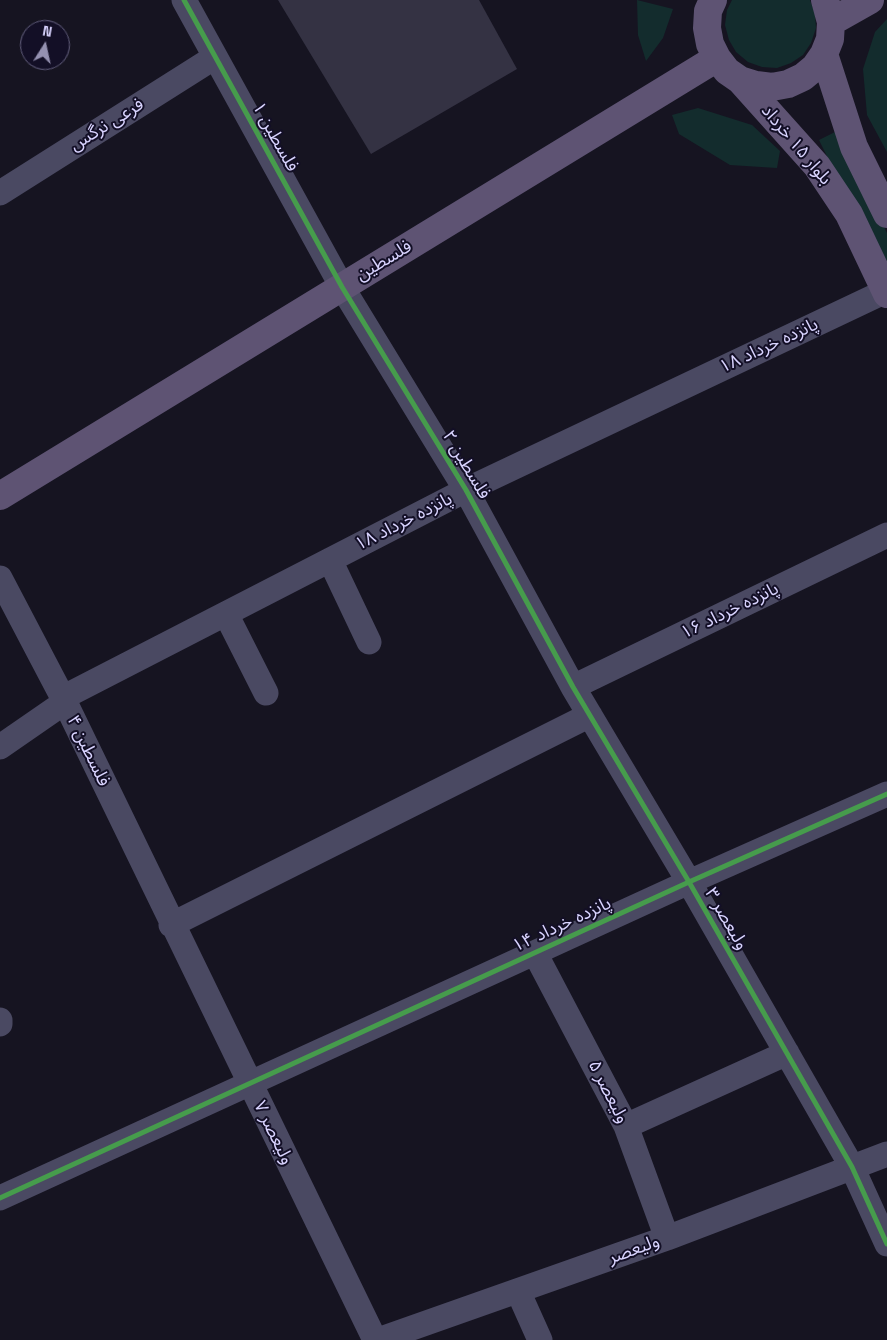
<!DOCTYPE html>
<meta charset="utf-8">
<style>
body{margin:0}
#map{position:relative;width:887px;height:1340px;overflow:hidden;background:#161421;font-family:"Space Grotesk",sans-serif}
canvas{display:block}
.north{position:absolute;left:20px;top:20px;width:50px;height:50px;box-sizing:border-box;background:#130f26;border:1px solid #625e7d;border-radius:50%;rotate:10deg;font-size:14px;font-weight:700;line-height:20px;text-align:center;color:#d9d4ff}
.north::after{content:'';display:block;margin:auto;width:18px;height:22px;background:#9591b1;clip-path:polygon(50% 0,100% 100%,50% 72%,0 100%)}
</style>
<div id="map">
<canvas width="887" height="1340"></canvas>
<div class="north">N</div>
</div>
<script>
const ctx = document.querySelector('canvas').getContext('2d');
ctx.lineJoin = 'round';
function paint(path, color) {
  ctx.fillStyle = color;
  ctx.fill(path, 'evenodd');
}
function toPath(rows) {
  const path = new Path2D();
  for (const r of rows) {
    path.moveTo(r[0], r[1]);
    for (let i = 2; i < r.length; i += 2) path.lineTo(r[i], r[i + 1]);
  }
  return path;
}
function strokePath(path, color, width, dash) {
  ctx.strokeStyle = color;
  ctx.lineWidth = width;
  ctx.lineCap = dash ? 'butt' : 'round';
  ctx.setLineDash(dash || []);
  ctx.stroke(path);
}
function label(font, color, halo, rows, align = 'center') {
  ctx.font = font + ' "Space Grotesk","Noto Sans Arabic",sans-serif';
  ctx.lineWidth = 4;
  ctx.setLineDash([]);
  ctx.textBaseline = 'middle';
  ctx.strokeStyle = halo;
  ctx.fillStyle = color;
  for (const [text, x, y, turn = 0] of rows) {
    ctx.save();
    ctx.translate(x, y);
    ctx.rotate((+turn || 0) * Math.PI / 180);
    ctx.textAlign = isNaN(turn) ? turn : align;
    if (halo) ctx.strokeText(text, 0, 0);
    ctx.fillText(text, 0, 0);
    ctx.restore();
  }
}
const green = toPath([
 [637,0,673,9,663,38,646,61,638,35],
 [732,0,810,0,815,14,816,28,811,43,803,55,791,63,777,68,762,67,748,62,736,52,729,40,725,25,727,10],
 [887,19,887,152,867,115,863,69,875,32],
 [698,108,752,125,780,151,777,168,730,165,679,134,672,115],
 [837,131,887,233,887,278,819,140]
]);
const building = toPath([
 [278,0,479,0,517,69,371,154]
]);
const minor = toPath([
 [184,0,342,287,466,490,573,687,689,882,852,1167,887,1244],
 [0,193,215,57],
 [330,560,369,642],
 [0,578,65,702,375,1340],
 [226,614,266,693],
 [573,687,887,535],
 [62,698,466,490,886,291],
 [0,747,65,702],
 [171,925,590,715],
 [535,953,626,1126,667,1238],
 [0,1020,0,1024],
 [626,1126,787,1053],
 [0,1198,689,882,887,794],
 [518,1291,540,1340],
 [378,1340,667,1238,887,1154]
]);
const major = toPath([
 [713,0,708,11,707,28,710,44,717,58,727,71,740,80,756,85,772,87,788,84,803,77,815,67,824,54,830,39,831,22,825,0],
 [831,22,870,0],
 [824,54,854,147,887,214],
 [740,80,817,166,849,214,887,294],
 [0,496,717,58]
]);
const cycleway = toPath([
 [184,0,342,287,466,490,573,687,689,882,852,1167,887,1244],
 [0,1198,689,882,887,794]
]);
const streetNames = [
 ["فرعی نرگس",107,125,-32],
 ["فلسطین ۱",275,137,61],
 ["بلوار ۱۵ خرداد",796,145,50],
 ["فلسطین",384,261,-31],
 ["پانزده خرداد ۱۸",769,346,-25],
 ["فلسطین ۲",466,465,59],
 ["پانزده خرداد ۱۸",404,522,-27],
 ["پانزده خرداد ۱۶",730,611,-26],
 ["فلسطین ۴",88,751,64],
 ["ولیعصر ۳",726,919,60],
 ["پانزده خرداد ۱۴",562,925,-25],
 ["ولیعصر ۵",608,1092,63],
 ["ولیعصر ۷",273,1133,64],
 ["ولیعصر",634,1250,-20]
];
paint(green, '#132c2d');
paint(building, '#343243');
strokePath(minor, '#4a4962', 25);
strokePath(major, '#5e5373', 28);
strokePath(cycleway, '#469c4c', 5);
label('18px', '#d9d4ff', '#130f26', streetNames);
</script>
